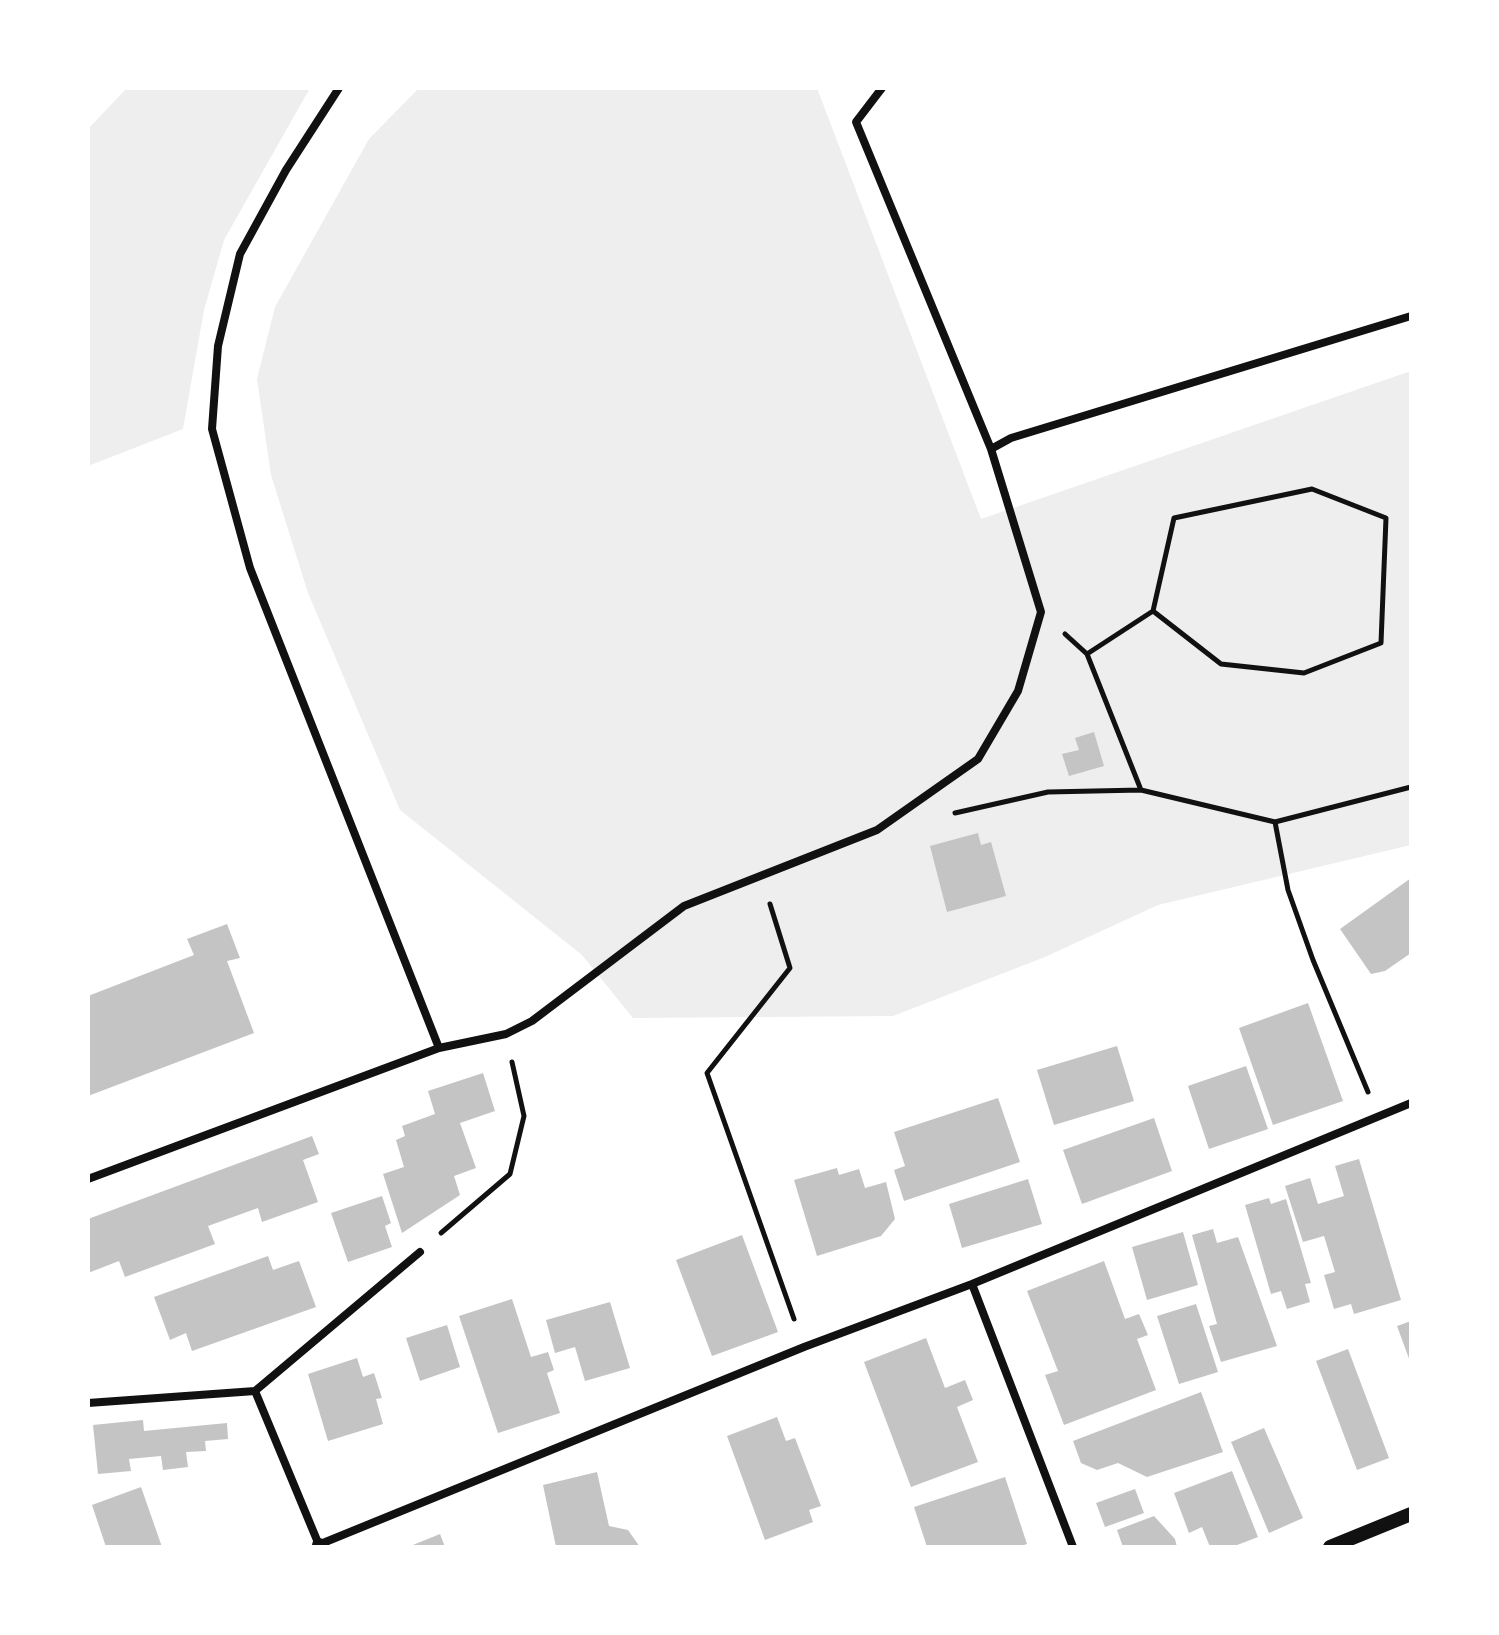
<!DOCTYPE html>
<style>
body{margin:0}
#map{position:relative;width:1499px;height:1635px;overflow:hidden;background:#fff;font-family:Raleway,sans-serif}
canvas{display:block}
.frame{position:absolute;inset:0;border:90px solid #fff;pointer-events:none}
</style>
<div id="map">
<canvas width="1499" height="1635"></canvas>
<div class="frame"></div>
</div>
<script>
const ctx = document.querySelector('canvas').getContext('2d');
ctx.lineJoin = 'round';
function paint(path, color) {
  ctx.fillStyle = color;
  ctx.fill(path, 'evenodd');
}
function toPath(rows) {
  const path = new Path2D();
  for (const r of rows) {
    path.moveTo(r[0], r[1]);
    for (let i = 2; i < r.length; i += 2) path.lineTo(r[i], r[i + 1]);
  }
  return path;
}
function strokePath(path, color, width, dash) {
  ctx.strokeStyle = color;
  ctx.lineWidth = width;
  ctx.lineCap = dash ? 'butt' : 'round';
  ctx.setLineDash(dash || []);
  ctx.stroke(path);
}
const green = toPath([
 [127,88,310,88,224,240,204,310,183,429,88,466,88,129],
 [419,88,817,88,981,519,1411,371,1411,845,1158,905,1045,957,893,1016,633,1018,582,955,400,810,308,593,271,475,257,379,275,307,369,139]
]);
const building = toPath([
 [1094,732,1104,766,1069,776,1062,754,1079,750,1075,738],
 [978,833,981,845,991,842,1006,896,947,912,930,846],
 [1411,878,1411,953,1385,971,1371,974,1340,929],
 [227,924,240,958,227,961,254,1033,88,1096,88,996,194,955,187,939],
 [1308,1003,1343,1101,1273,1125,1239,1028],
 [1117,1046,1134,1101,1054,1125,1037,1070],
 [1246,1066,1268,1129,1209,1149,1188,1086],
 [483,1073,495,1111,460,1123,476,1168,454,1176,460,1195,402,1233,383,1174,404,1167,396,1140,405,1136,402,1126,435,1114,428,1091],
 [998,1098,1020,1162,904,1201,894,1170,905,1166,894,1132],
 [1154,1118,1172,1171,1082,1204,1063,1150],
 [312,1136,319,1154,303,1160,318,1202,262,1222,258,1208,208,1226,215,1244,125,1277,119,1261,88,1273,88,1219],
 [1359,1159,1401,1300,1354,1314,1351,1304,1334,1309,1324,1275,1335,1272,1324,1236,1303,1242,1285,1186,1310,1178,1318,1204,1344,1196,1335,1166],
 [837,1168,839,1175,859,1169,865,1188,886,1182,895,1219,881,1236,817,1256,794,1180],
 [1028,1179,1042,1224,962,1248,949,1204],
 [382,1196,391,1223,385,1226,392,1247,348,1262,331,1213],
 [1269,1198,1271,1204,1286,1199,1311,1283,1305,1284,1310,1302,1287,1309,1281,1291,1271,1294,1245,1205],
 [1213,1229,1217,1243,1238,1237,1277,1346,1221,1362,1209,1326,1217,1324,1192,1235],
 [1183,1232,1198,1285,1147,1300,1132,1247],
 [742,1235,778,1332,712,1356,676,1260],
 [268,1256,273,1270,299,1261,316,1307,192,1351,186,1333,170,1340,154,1297],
 [1104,1261,1125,1319,1139,1314,1148,1335,1137,1339,1156,1390,1064,1425,1045,1375,1058,1371,1027,1291],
 [512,1299,531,1357,548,1352,554,1370,547,1373,560,1413,498,1433,459,1316],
 [610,1302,630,1368,585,1381,575,1347,555,1353,546,1320],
 [1196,1304,1218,1372,1179,1384,1157,1316],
 [1411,1321,1411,1364,1397,1326],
 [447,1325,460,1367,420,1381,406,1338],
 [926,1338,945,1388,965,1380,973,1400,957,1407,978,1462,911,1487,864,1362],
 [1348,1349,1389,1458,1357,1470,1316,1361],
 [357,1358,363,1377,374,1373,382,1398,376,1399,383,1424,328,1441,308,1374],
 [1201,1392,1223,1452,1147,1477,1118,1463,1097,1470,1081,1463,1073,1441],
 [777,1417,786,1441,795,1438,821,1506,809,1510,813,1522,765,1540,727,1436],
 [143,1420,144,1431,227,1423,228,1439,205,1441,206,1451,186,1452,188,1467,163,1470,161,1456,129,1459,131,1471,98,1474,93,1425],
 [1264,1428,1303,1518,1269,1533,1231,1442],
 [1232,1471,1258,1537,1232,1547,1210,1547,1202,1527,1189,1533,1174,1493],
 [597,1472,609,1526,628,1530,640,1547,556,1547,543,1485],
 [1005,1477,1027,1544,1018,1547,927,1547,914,1507],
 [141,1487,162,1547,106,1547,92,1505],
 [1135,1489,1144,1513,1105,1527,1096,1503],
 [1154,1516,1175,1539,1177,1547,1123,1547,1117,1530],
 [440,1534,445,1547,408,1547]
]);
const path = toPath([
 [1065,634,1087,654,1141,790],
 [1087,654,1153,611,1174,518,1312,489,1386,518,1381,643,1304,673,1221,664,1153,611],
 [955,813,1048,792,1141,790,1275,822,1411,787],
 [1275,822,1288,890,1313,960,1368,1092],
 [770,904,790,968,707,1073,794,1319],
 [441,1233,510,1174,524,1116,512,1062]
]);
const minor = toPath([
 [991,449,1011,438,1411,316],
 [439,1048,506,1034,532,1021,684,906,877,830,978,759,1018,691,1041,612,991,449,856,122,882,88],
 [88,1179,439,1048,250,568,212,429,218,346,240,254,286,170,339,88],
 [972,1284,1073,1547],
 [255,1391,420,1252],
 [88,1403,255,1391,319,1545],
 [318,1545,804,1347,972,1284,1411,1103]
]);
const tertiary = toPath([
 [319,1545,319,1547],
 [1330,1547,1411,1514]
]);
paint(green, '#eee');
paint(building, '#c4c4c4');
strokePath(path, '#111', 5);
strokePath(minor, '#111', 8);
strokePath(tertiary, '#111', 14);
</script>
